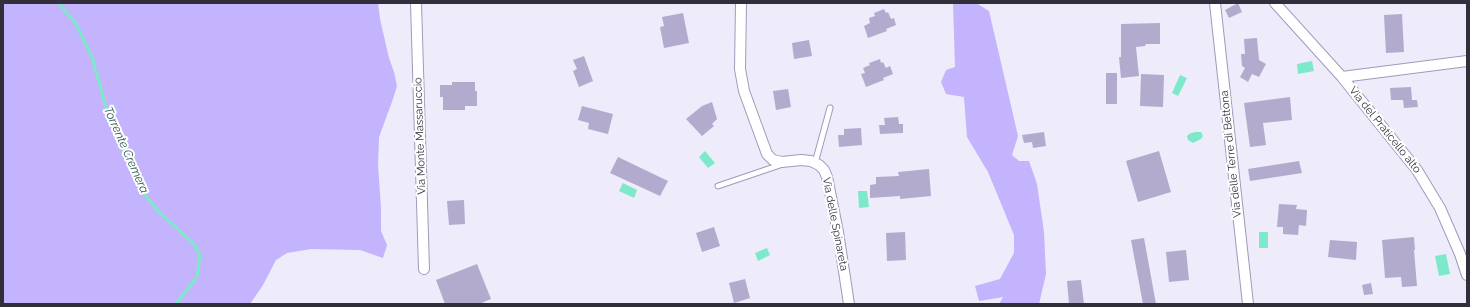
<!DOCTYPE html>
<style>
body{margin:0}
#map{position:relative;width:1470px;height:307px;overflow:hidden;background:#eeebfa;font-family:Raleway,sans-serif}
canvas{display:block}
.frame{position:absolute;inset:0;border:4px solid #322f3c;pointer-events:none}
</style>
<div id="map">
<canvas width="1470" height="307"></canvas>
<div class="frame"></div>
</div>
<script>
const ctx = document.querySelector('canvas').getContext('2d');
ctx.lineJoin = 'round';
function paint(path, color) {
  ctx.fillStyle = color;
  ctx.fill(path, 'evenodd');
}
function toPath(rows) {
  const path = new Path2D();
  for (const r of rows) {
    path.moveTo(r[0], r[1]);
    for (let i = 2; i < r.length; i += 2) path.lineTo(r[i], r[i + 1]);
  }
  return path;
}
function strokePath(path, color, width, dash) {
  ctx.strokeStyle = color;
  ctx.lineWidth = width;
  ctx.lineCap = dash ? 'butt' : 'round';
  ctx.setLineDash(dash || []);
  ctx.stroke(path);
}
function label(font, color, halo, rows, align = 'center') {
  ctx.font = font + ' Raleway,sans-serif';
  ctx.lineWidth = 4;
  ctx.setLineDash([]);
  ctx.textBaseline = 'middle';
  ctx.strokeStyle = halo;
  ctx.fillStyle = color;
  for (const [text, x, y, turn = 0] of rows) {
    ctx.save();
    ctx.translate(x, y);
    ctx.rotate((+turn || 0) * Math.PI / 180);
    ctx.textAlign = isNaN(turn) ? turn : align;
    if (halo) ctx.strokeText(text, 0, 0);
    ctx.fillText(text, 0, 0);
    ctx.restore();
  }
}
const green = toPath([
 [3,3,378,3,380,19,389,58,394,72,397,86,393,99,379,137,378,165,381,208,381,231,387,245,383,258,360,250,311,249,287,253,276,260,263,285,250,304,3,304],
 [953,3,976,3,989,11,1018,136,1012,155,1019,161,1029,161,1037,184,1044,232,1046,274,1039,304,999,304,1003,297,979,301,975,286,1000,279,1014,253,1014,235,988,172,967,137,964,97,946,94,941,82,946,70,955,67]
]);
const water = toPath([
 [1312,61,1314,71,1298,74,1297,64],
 [1180,75,1187,78,1178,96,1172,93],
 [1195,132,1201,132,1203,136,1201,139,1193,143,1188,140,1187,136,1189,134],
 [705,151,715,163,708,168,699,157],
 [623,183,637,190,634,198,619,191],
 [858,191,867,191,869,207,859,208],
 [1259,232,1268,232,1268,248,1259,248],
 [767,248,770,255,758,261,755,253],
 [1446,254,1450,274,1439,276,1435,256]
]);
const stream = toPath([
 [58,3,75,22,92,57,107,111,113,129,142,191,159,212,193,243,200,255,197,277,176,304]
]);
const building = toPath([
 [1238,3,1242,12,1229,18,1225,10],
 [884,9,886,13,888,12,891,19,894,18,896,25,886,29,887,31,868,38,864,26,870,23,869,18,875,16,874,13],
 [683,13,689,43,664,48,660,27,664,26,662,17],
 [1402,14,1404,52,1386,53,1384,15],
 [1160,23,1160,44,1146,44,1145,46,1136,47,1139,76,1121,78,1119,57,1121,57,1121,24],
 [1257,38,1259,60,1266,64,1259,77,1252,74,1248,82,1240,77,1245,68,1242,66,1241,54,1245,54,1244,39],
 [809,40,812,56,794,59,792,43],
 [584,56,593,81,579,87,573,71,577,69,573,60],
 [880,59,881,63,883,62,886,68,890,66,893,74,883,78,884,80,866,87,861,74,865,73,863,68,870,65,869,63],
 [1106,73,1117,73,1117,104,1106,104],
 [1141,74,1164,75,1163,107,1140,106],
 [452,82,475,82,475,91,477,91,477,106,465,106,465,110,443,110,443,97,440,97,440,85,452,85],
 [1411,87,1412,100,1417,100,1418,107,1404,108,1403,100,1391,100,1390,88],
 [788,89,791,107,776,110,773,91],
 [1290,97,1292,120,1263,123,1266,145,1250,147,1244,103],
 [712,102,717,119,712,124,714,126,702,136,686,119,702,106],
 [582,106,613,114,608,134,588,129,589,123,578,120],
 [898,117,899,124,903,124,903,133,880,134,879,125,885,125,884,118],
 [861,128,862,145,839,147,838,135,844,135,844,129],
 [1044,132,1046,146,1033,148,1032,142,1024,143,1022,135],
 [1159,151,1171,192,1138,202,1126,161],
 [618,157,668,181,660,196,610,173],
 [1299,161,1302,173,1250,181,1248,169],
 [929,169,931,196,900,199,900,196,870,198,870,185,876,184,876,177,899,176,898,172],
 [464,200,465,224,449,225,447,201],
 [1279,204,1297,205,1296,209,1307,210,1306,226,1299,225,1298,235,1283,234,1283,227,1277,227],
 [714,227,720,246,702,252,696,233],
 [905,232,906,260,887,261,886,233],
 [1414,237,1415,250,1414,250,1417,286,1402,287,1401,277,1385,278,1382,240],
 [1144,238,1156,304,1143,304,1131,240],
 [1330,240,1357,242,1356,260,1328,257],
 [1186,250,1189,280,1169,282,1166,252],
 [477,264,491,299,479,304,445,304,436,280],
 [745,279,750,298,734,303,729,283],
 [1081,280,1084,304,1069,304,1067,281],
 [1371,283,1373,294,1364,295,1362,285]
]);
const lane = toPath([
 [815,163,830,108],
 [718,186,783,164]
]);
const street = toPath([
 [416,3,424,269],
 [741,3,740,69,744,91,756,124,767,154,773,160,782,162,801,160,811,161,819,165,824,170,827,177,838,232,849,304],
 [1215,3,1248,304],
 [1275,3,1342,77,1417,170,1440,208,1460,254,1467,275],
 [1342,77,1467,61]
]);
const streetNames = [
 ["Via del Praticello alto",1385,130,51],
 ["Via Monte Massaruccio",420,136,-92],
 ["Via delle Terre di Bettona",1231,154,-96],
 ["Via delle Spinareta",835,224,79]
];
const waterNames = [
 ["Torrente Cremera",126,150,66]
];
paint(green, '#c4b3fd');
paint(water, '#7ee8ca');
strokePath(stream, '#7ee8ca', 3);
paint(building, '#b2abcd');
strokePath(lane, '#a19abb', 7);
strokePath(street, '#a19abb', 12);
strokePath(lane, '#fff', 5);
strokePath(street, '#fff', 10);
label('11px', '#322f3c', '#fff', streetNames);
label('italic 12px', '#29574b', '#fff', waterNames);
</script>
